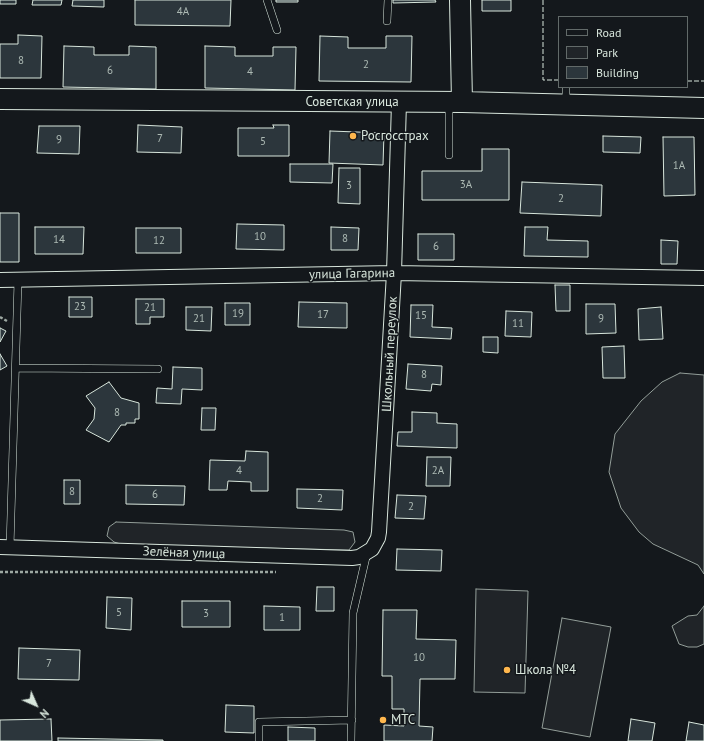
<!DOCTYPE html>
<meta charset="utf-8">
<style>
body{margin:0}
#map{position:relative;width:704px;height:741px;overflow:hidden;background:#14181c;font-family:"PT Sans",sans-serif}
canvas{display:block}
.legend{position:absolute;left:558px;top:16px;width:130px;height:72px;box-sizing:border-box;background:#14181c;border:1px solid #626a69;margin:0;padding:5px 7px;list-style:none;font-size:12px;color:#d8e6dc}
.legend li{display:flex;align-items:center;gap:8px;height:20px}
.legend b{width:20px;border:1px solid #626a69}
.north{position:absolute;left:16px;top:685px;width:40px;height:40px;-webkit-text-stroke:3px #14181c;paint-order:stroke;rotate:135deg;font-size:11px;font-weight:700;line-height:16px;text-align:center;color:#d8e6dc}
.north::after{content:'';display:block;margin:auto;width:14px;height:18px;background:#d8e6dc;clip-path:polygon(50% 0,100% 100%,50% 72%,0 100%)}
</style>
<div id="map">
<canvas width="704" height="741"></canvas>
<ul class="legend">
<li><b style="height:5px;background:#14181c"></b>Road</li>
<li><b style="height:11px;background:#202428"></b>Park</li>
<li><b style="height:11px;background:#2c363c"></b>Building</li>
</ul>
<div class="north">N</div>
</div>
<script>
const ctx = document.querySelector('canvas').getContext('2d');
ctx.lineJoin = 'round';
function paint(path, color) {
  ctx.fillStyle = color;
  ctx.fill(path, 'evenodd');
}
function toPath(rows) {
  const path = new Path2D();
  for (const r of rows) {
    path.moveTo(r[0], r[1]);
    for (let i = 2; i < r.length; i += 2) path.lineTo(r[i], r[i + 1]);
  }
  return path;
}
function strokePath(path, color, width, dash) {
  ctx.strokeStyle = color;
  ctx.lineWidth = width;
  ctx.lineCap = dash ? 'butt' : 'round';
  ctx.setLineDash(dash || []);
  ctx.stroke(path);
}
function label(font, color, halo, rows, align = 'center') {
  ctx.font = font + ' "PT Sans",sans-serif';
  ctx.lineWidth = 3;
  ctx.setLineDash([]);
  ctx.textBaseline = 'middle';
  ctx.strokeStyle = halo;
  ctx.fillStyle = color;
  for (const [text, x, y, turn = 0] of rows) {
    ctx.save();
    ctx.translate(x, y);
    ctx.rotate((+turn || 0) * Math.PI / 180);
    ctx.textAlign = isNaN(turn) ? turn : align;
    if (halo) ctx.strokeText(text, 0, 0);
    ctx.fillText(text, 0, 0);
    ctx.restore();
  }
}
const green = toPath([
 [680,373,704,375,704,574,698,565,653,544,639,532,621,508,609,472,615,434,641,401,662,382,680,373],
 [116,522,344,530,353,532,355,542,349,550,124,545,114,542,107,536,109,527,116,522],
 [476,589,528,591,525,693,474,692,476,589],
 [704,606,704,644,697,647,688,647,679,644,672,626,688,616,697,615,704,606],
 [562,618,611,627,590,737,542,728,562,618]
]);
const building = toPath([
 [0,0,16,0,16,4,0,4,0,0],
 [33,0,62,0,61,5,32,5,33,0],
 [73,0,104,0,104,7,72,6,73,0],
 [135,0,231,0,230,26,135,25,135,0],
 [276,0,298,0,298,2,276,2,276,0],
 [393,0,435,0,436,2,393,3,393,0],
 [482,0,511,0,511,11,482,11,482,0],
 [18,35,42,36,41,78,0,78,0,44,18,44,18,35],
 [320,36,348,37,348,48,386,48,386,36,412,36,411,82,319,81,320,36],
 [64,46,94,47,94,55,129,55,129,46,156,47,156,89,63,87,64,46],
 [205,46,235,47,235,56,273,56,273,47,296,47,295,90,205,88,205,46],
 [138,125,182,127,181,153,137,152,138,125],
 [273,125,289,125,289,156,238,156,238,128,274,128,273,125],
 [39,126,80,126,79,154,37,153,39,126],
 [330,131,384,133,383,165,329,163,330,131],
 [603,136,641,137,640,153,603,152,603,136],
 [663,137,694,137,695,195,664,196,663,137],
 [482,149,509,149,509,200,422,200,422,171,482,171,482,149],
 [290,164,333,164,332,183,290,182,290,164],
 [339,168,360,168,360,204,338,203,339,168],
 [522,182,602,185,601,216,520,213,522,182],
 [0,213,19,213,19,262,0,262,0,213],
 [237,224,284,225,284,250,236,249,237,224],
 [35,227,84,227,83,254,35,254,35,227],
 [331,227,359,228,358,250,331,250,331,227],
 [525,227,548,227,547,240,588,241,588,257,524,256,525,227],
 [136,228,181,228,181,253,136,253,136,228],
 [418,234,454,234,454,260,418,260,418,234],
 [661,240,678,241,677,264,661,264,661,240],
 [555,285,570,285,570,311,556,311,555,285],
 [69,297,92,297,92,317,69,317,69,297],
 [136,299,164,299,164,317,150,317,150,324,136,324,136,299],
 [299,302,347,303,347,328,298,327,299,302],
 [225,303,250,303,250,325,225,325,225,303],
 [586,304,615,304,616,333,586,334,586,304],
 [411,305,433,305,432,327,452,328,451,339,410,337,411,305],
 [186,307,212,307,211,331,186,330,186,307],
 [661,307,663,339,639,340,638,309,661,307],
 [506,311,532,312,531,337,505,336,506,311],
 [0,328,6,331,0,342,0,328],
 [483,337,498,337,498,353,483,352,483,337],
 [624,346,625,378,603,378,602,347,624,346],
 [0,354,7,366,0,370,0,354],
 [408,364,442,366,441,385,432,384,431,391,406,389,408,364],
 [173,367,202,368,202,390,182,389,181,404,156,403,157,388,172,389,173,367],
 [109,382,121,398,139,403,139,419,135,419,135,423,126,423,126,425,121,425,109,442,86,430,94,419,95,408,86,396,109,382],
 [202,408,216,408,215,430,201,430,202,408],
 [412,412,437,413,437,423,457,424,457,448,397,446,398,432,412,432,412,412],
 [246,451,268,452,268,491,251,491,251,482,228,481,227,490,209,490,210,460,245,461,246,451],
 [427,457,451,457,450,486,426,486,427,457],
 [64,480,80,480,80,504,64,504,64,480],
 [126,485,185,486,184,505,126,504,126,485],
 [297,489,343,490,342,510,297,508,297,489],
 [397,495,426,496,424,519,395,518,397,495],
 [397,549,442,550,441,571,396,570,397,549],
 [317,587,334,587,334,611,316,611,317,587],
 [107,597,132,598,131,630,106,628,107,597],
 [182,601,230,601,230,627,182,627,182,601],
 [264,606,300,607,300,630,264,630,264,606],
 [383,610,417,610,416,639,456,640,455,679,420,679,419,726,433,727,432,741,384,741,384,725,404,726,404,709,392,709,392,676,382,676,383,610],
 [19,648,80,650,79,680,18,679,19,648],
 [226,705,254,706,254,733,225,732,226,705],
 [51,719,52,741,0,741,0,720,51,719],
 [631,719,655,723,652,741,628,741,631,719],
 [689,722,704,725,704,741,686,741,689,722],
 [288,727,315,728,315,741,288,741,288,727],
 [58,738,163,740,163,741,58,741,58,738]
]);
const path = toPath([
 [0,317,7,321],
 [0,572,276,572]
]);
const lane = toPath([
 [267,0,277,30],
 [387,21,388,0],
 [566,103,566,87],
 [449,155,449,104],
 [16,368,158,369],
 [10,547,18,281],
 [259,741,259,722,352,720],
 [351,741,353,613,367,553]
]);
const street = toPath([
 [0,280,394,273,704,278],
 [0,547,352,558,359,557,372,549,378,538,379,532,394,273,399,102]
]);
const secondary = toPath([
 [460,0,462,102],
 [0,99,462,102,704,108]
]);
const fence = toPath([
 [543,0,543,80,559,80],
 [687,81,704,81]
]);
const markers = [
 [353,136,4,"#ffb74d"],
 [507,670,4,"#ffb74d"],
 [383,720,4,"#ffb74d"]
];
const numberNames = [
 ["4А",183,12],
 ["8",21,61],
 ["2",366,65],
 ["6",110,71],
 ["4",250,72],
 ["7",160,139],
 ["9",59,140],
 ["5",263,142],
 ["1А",679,166],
 ["3А",466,185],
 ["3",349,186],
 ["2",561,199],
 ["10",260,237],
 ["8",345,239],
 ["14",59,240],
 ["12",159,241],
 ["6",436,247],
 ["23",80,307],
 ["21",150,308],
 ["19",238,314],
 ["17",323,315],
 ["15",421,316],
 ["21",199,319],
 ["9",601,319],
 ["11",518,324],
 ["8",424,375],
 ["8",117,413],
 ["4",239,471],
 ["2А",438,471],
 ["8",72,492],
 ["6",155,495],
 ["2",320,499],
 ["2",411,507],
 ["5",119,613],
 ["3",206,614],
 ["1",282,618],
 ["10",419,658],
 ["7",49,664]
];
const streetNames = [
 ["Советская улица",352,102],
 ["улица Гагарина",352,274,-1],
 ["Школьный переулок",390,354,-87],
 ["Зелёная улица",184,553,2]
];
const poiNames = [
 ["Росгосстрах",361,136],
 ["Школа №4",515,670],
 ["МТС",391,720]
];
paint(green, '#202428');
strokePath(green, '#939e99', 1);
paint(building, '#2c363c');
strokePath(building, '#d8e6dc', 1);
strokePath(lane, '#d8e6dc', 8);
strokePath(street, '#d8e6dc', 16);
strokePath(secondary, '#d8e6dc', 22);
strokePath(path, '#9da8a2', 2.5, [3, 2]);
strokePath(lane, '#14181c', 7);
strokePath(street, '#14181c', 14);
strokePath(secondary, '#14181c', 20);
strokePath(fence, '#d8e6dc', 1, [5, 2]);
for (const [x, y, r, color] of markers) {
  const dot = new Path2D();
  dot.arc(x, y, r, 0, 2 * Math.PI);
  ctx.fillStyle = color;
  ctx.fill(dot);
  strokePath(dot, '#14181c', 1.5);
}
label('11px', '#adbab4', null, numberNames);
label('13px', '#d8e6dc', '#14181c', streetNames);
label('13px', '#d8e6dc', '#14181c', poiNames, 'left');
</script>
